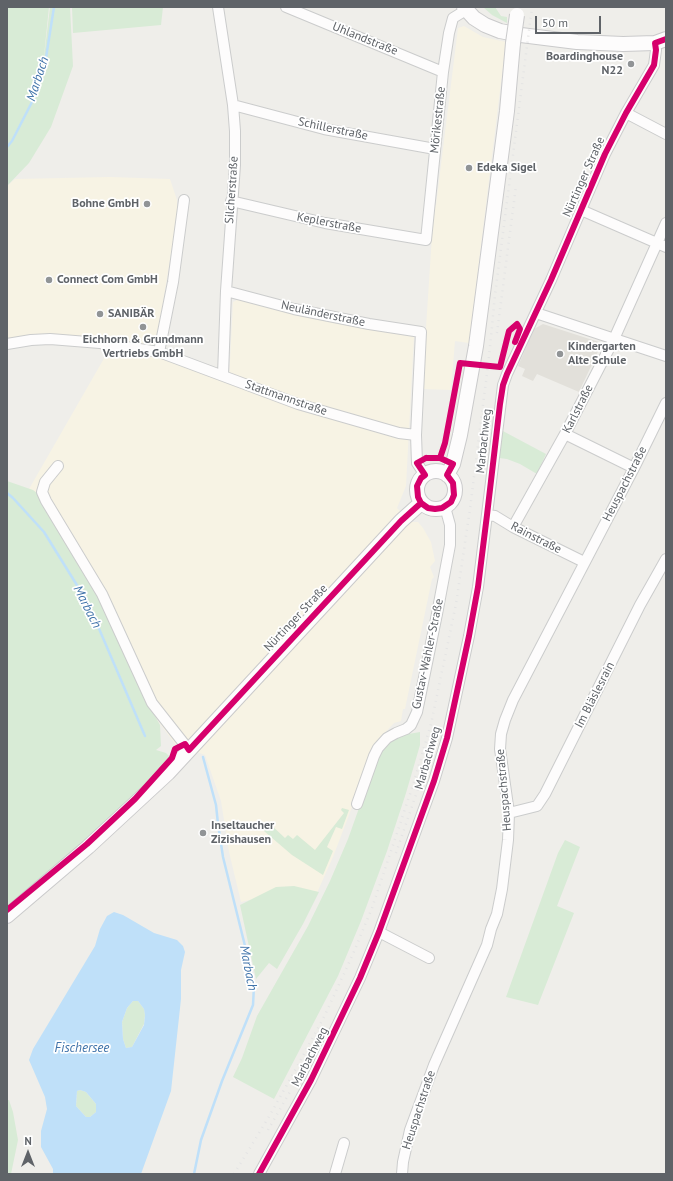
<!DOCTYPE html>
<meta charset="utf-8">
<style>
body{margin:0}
#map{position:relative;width:673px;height:1181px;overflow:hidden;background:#efeeea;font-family:"PT Sans",sans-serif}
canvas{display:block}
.frame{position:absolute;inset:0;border:8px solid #5f6368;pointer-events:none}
.north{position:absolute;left:8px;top:1133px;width:40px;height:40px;-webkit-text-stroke:3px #fff;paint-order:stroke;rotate:0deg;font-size:11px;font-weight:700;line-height:16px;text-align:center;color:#5f6368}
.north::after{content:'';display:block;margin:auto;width:14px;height:18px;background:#5f6368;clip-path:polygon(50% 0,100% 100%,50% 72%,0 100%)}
.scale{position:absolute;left:535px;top:16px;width:66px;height:18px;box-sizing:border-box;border:2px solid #5f6368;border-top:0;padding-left:5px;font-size:12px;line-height:14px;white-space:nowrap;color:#5f6368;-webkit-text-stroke:3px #fff;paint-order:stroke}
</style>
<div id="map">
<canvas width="673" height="1181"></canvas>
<div class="frame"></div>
<div class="north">N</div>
<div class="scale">50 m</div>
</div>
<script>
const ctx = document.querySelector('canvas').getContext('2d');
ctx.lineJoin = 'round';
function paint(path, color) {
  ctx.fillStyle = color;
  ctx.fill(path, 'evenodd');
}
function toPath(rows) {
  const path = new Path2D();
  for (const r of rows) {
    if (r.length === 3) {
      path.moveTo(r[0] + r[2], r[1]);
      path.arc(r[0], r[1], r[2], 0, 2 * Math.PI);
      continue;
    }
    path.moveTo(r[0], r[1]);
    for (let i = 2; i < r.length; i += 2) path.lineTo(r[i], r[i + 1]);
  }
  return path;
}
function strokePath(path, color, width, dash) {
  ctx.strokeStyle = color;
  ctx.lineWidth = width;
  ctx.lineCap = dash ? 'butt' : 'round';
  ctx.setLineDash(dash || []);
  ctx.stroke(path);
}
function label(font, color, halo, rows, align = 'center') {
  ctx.font = font + ' "PT Sans",sans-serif';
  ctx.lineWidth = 3.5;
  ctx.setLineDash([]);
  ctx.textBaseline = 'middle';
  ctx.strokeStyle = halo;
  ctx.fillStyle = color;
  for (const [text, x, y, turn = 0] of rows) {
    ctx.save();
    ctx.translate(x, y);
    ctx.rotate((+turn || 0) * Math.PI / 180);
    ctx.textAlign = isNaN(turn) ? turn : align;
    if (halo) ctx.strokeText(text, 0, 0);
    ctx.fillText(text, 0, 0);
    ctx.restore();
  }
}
const commercial = toPath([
 [464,26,483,37,506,42,469,343,455,341,451,390,422,389,434,205,436,205,458,28],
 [110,177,170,179,177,200,177,216,156,346,95,338,43,334,7,339,7,186,15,179],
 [241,298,309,316,414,336,406,486,397,508,411,522,418,522,423,528,431,542,435,561,430,567,434,577,432,579,405,709,403,709,401,721,394,723,379,739,373,752,333,857,313,902,263,897,241,902,229,852,221,801,205,755,175,744,147,706,29,489,110,348,163,358,229,381,233,302]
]);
const education = toPath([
 [543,324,602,343,579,392,537,374,533,381,522,376,525,369,518,366,534,329]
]);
const green = toPath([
 [7,7,49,7,43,66,50,7,70,7,73,66,51,127,29,163,7,186],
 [72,7,163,7,161,25,73,33],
 [483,7,495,7,501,16,507,17,507,23,492,15],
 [501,430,546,454,537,474,520,464,507,459,499,458],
 [7,481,33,490,41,496,100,596,144,696,160,725,161,746,156,750,166,753,170,757,139,793,72,855,7,907],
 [420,732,420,745,406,793,387,851,361,921,338,976,274,1099,233,1077,242,1058,257,1016,308,926,330,881,348,839,374,766,382,751,389,742,397,736],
 [342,808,349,810,342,829,336,827,327,847,333,851,323,875,292,855,264,831,270,824,285,838,288,835,293,839,297,835,315,850,344,813,341,810],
 [565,840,580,847,557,906,574,913,538,1005,506,997,558,853],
 [294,886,319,892,303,924,277,969,269,963,256,979,240,905,276,887],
 [133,1001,138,1001,144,1009,145,1015,144,1024,132,1047,126,1048,123,1039,122,1022,127,1008],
 [80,1090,86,1092,96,1104,96,1112,90,1117,86,1117,76,1106,77,1091],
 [7,1100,9,1100,13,1112,18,1140,11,1174,7,1174]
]);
const water = toPath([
 [114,912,123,915,154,933,177,940,183,946,185,952,181,970,181,999,171,1091,141,1174,53,1174,53,1169,41,1147,41,1131,47,1109,45,1097,29,1060,33,1049,95,946,100,929,107,916],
 [133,1001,138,1001,144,1009,145,1015,144,1025,132,1047,126,1048,123,1039,122,1022,127,1008],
 [80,1090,86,1092,96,1104,96,1112,90,1117,86,1117,76,1106,77,1091]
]);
const stream = toPath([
 [7,147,12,141,33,100,45,64,54,7],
 [7,493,13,498,44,532,88,603,145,736],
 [194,1174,201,1140,222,1081,253,1005,254,986,248,958,223,857,218,824,216,805,203,757]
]);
const street = toPath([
 [218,7,233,105,235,131,235,165,226,291,223,375],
 [286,7,443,72],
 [233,105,324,129,435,149],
 [626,113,666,134],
 [231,201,325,223,426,240,443,72,449,33,453,18,466,10],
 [581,210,666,247],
 [226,291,294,309,369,324,421,332,416,435,417,463,425,475],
 [536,313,666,356],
 [7,344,31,340,50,339,100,343,159,352,298,404,399,433,416,435],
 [159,352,173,282,184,200],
 [565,434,634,468],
 [58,466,45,482,42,492,46,501,102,594,152,703,189,750],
 [487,515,495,516,513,527,584,562],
 [513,527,565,434,614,339,666,223],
 [357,804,374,756,378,748,387,738,396,733,406,729,411,725,417,712,437,614,450,545,450,525,445,507],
 [509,813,537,806,545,794,640,605,666,559],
 [379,932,429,958],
 [259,1174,311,1080,360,978,379,932,434,781,447,738,469,636,478,587,503,385,507,374,551,280,605,154,626,113,654,65,656,50,655,43],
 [335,1174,344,1143],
 [402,1174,403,1162,410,1130,434,1065,487,945,491,929,497,914,502,889,508,840,509,813,500,749,501,734,505,720,513,700,634,468,666,403]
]);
const secondary = toPath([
 [464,7,474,18,485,25,500,31,521,35,577,42,623,44,655,43,666,39],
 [436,490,19],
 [447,475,453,464,460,435,476,346,507,111,513,43],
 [7,916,88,847,168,773,401,521,421,503]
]);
const rail = toPath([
 [497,333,516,186],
 [396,853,420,783],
 [268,1130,291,1090],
 [234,1174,270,1115,298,1065,325,1015,353,954,372,908,413,785,431,724,456,604,470,509,489,357,495,295,532,7]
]);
const secondaryBridge = toPath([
 [513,43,517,15]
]);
const cycleway = toPath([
 [426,458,440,458,453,464,447,475,453,483,454,495,451,502,442,508,435,509,428,508,421,503,418,497,417,486,421,478,425,475,417,463,426,458],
 [440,458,445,443,460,363,500,367,509,331,517,324,520,329,515,342],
 [7,910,87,844,135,799,172,758,175,749,185,744,189,750,401,521,421,503],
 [259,1174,311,1080,360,978,379,932,434,781,447,738,469,636,478,587,487,515,500,404,503,385,507,374,551,280,605,154,626,113,654,65,656,50,655,43,666,39]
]);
const markers = [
 [631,64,4,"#919496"],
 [469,168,4,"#919496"],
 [147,204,4,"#919496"],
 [49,280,4,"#919496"],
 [100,314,4,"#919496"],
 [143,327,4,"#919496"],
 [560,354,4,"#919496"],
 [203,833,4,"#919496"]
];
const streetNames = [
 ["Uhlandstraße",365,39,22],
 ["Mörikestraße",438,120,-84],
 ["Schillerstraße",333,129,12],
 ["Nürtinger Straße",584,177,-66],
 ["Silcherstraße",232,190,-86],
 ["Keplerstraße",329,223,11],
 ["Neuländerstraße",323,314,12],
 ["Stattmannstraße",286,398,19],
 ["Karlstraße",578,409,-63],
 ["Marbachweg",484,441,-84],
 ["Heuspachstraße",625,484,-63],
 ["Rainstraße",536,538,27],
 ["Nürtinger Straße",296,618,-47],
 ["Gustav-Wahler-Straße",428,654,-78],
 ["Im Bläslesrain",595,695,-63],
 ["Marbachweg",428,758,-74],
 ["Heuspachstraße",504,790,-95],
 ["Marbachweg",310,1057,-63],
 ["Heuspachstraße",419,1110,-72]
];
const poiNames = [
 ["Boardinghouse",623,57,"right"],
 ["N22",623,71,"right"],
 ["Edeka Sigel",477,168],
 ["Bohne GmbH",139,204,"right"],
 ["Connect Com GmbH",57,280],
 ["SANIBÄR",108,314],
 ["Eichhorn & Grundmann",143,340,"center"],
 ["Vertriebs GmbH",143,354,"center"],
 ["Kindergarten",568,347],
 ["Alte Schule",568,361],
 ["Inseltaucher",211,826],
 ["Zizishausen",211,840]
];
const waterNames = [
 ["Marbach",38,79,-72],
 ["Marbach",87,607,63],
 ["Marbach",248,968,79],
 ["Fischersee",82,1048]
];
paint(commercial, '#f7f3e4');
paint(education, '#e2e0da');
paint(green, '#d8ebd6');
paint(water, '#bfe0f9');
strokePath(stream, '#bfe0f9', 2.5);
strokePath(street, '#cbcccc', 12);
strokePath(secondary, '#cacacb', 16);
strokePath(street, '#fdfcfc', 10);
strokePath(secondary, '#fdfcfc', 14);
strokePath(rail, '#e4e4e4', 2.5, [1, 5]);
strokePath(secondaryBridge, '#cacacb', 16, []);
strokePath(secondaryBridge, '#fdfcfc', 14);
strokePath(cycleway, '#d6006c', 6);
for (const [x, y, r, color] of markers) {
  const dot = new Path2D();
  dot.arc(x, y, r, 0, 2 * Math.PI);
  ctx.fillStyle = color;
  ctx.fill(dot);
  strokePath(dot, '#fff', 1.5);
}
label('12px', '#5f6368', '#fff', streetNames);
label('bold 12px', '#5f6368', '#fff', poiNames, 'left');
label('italic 13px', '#4174aa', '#fff', waterNames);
</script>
